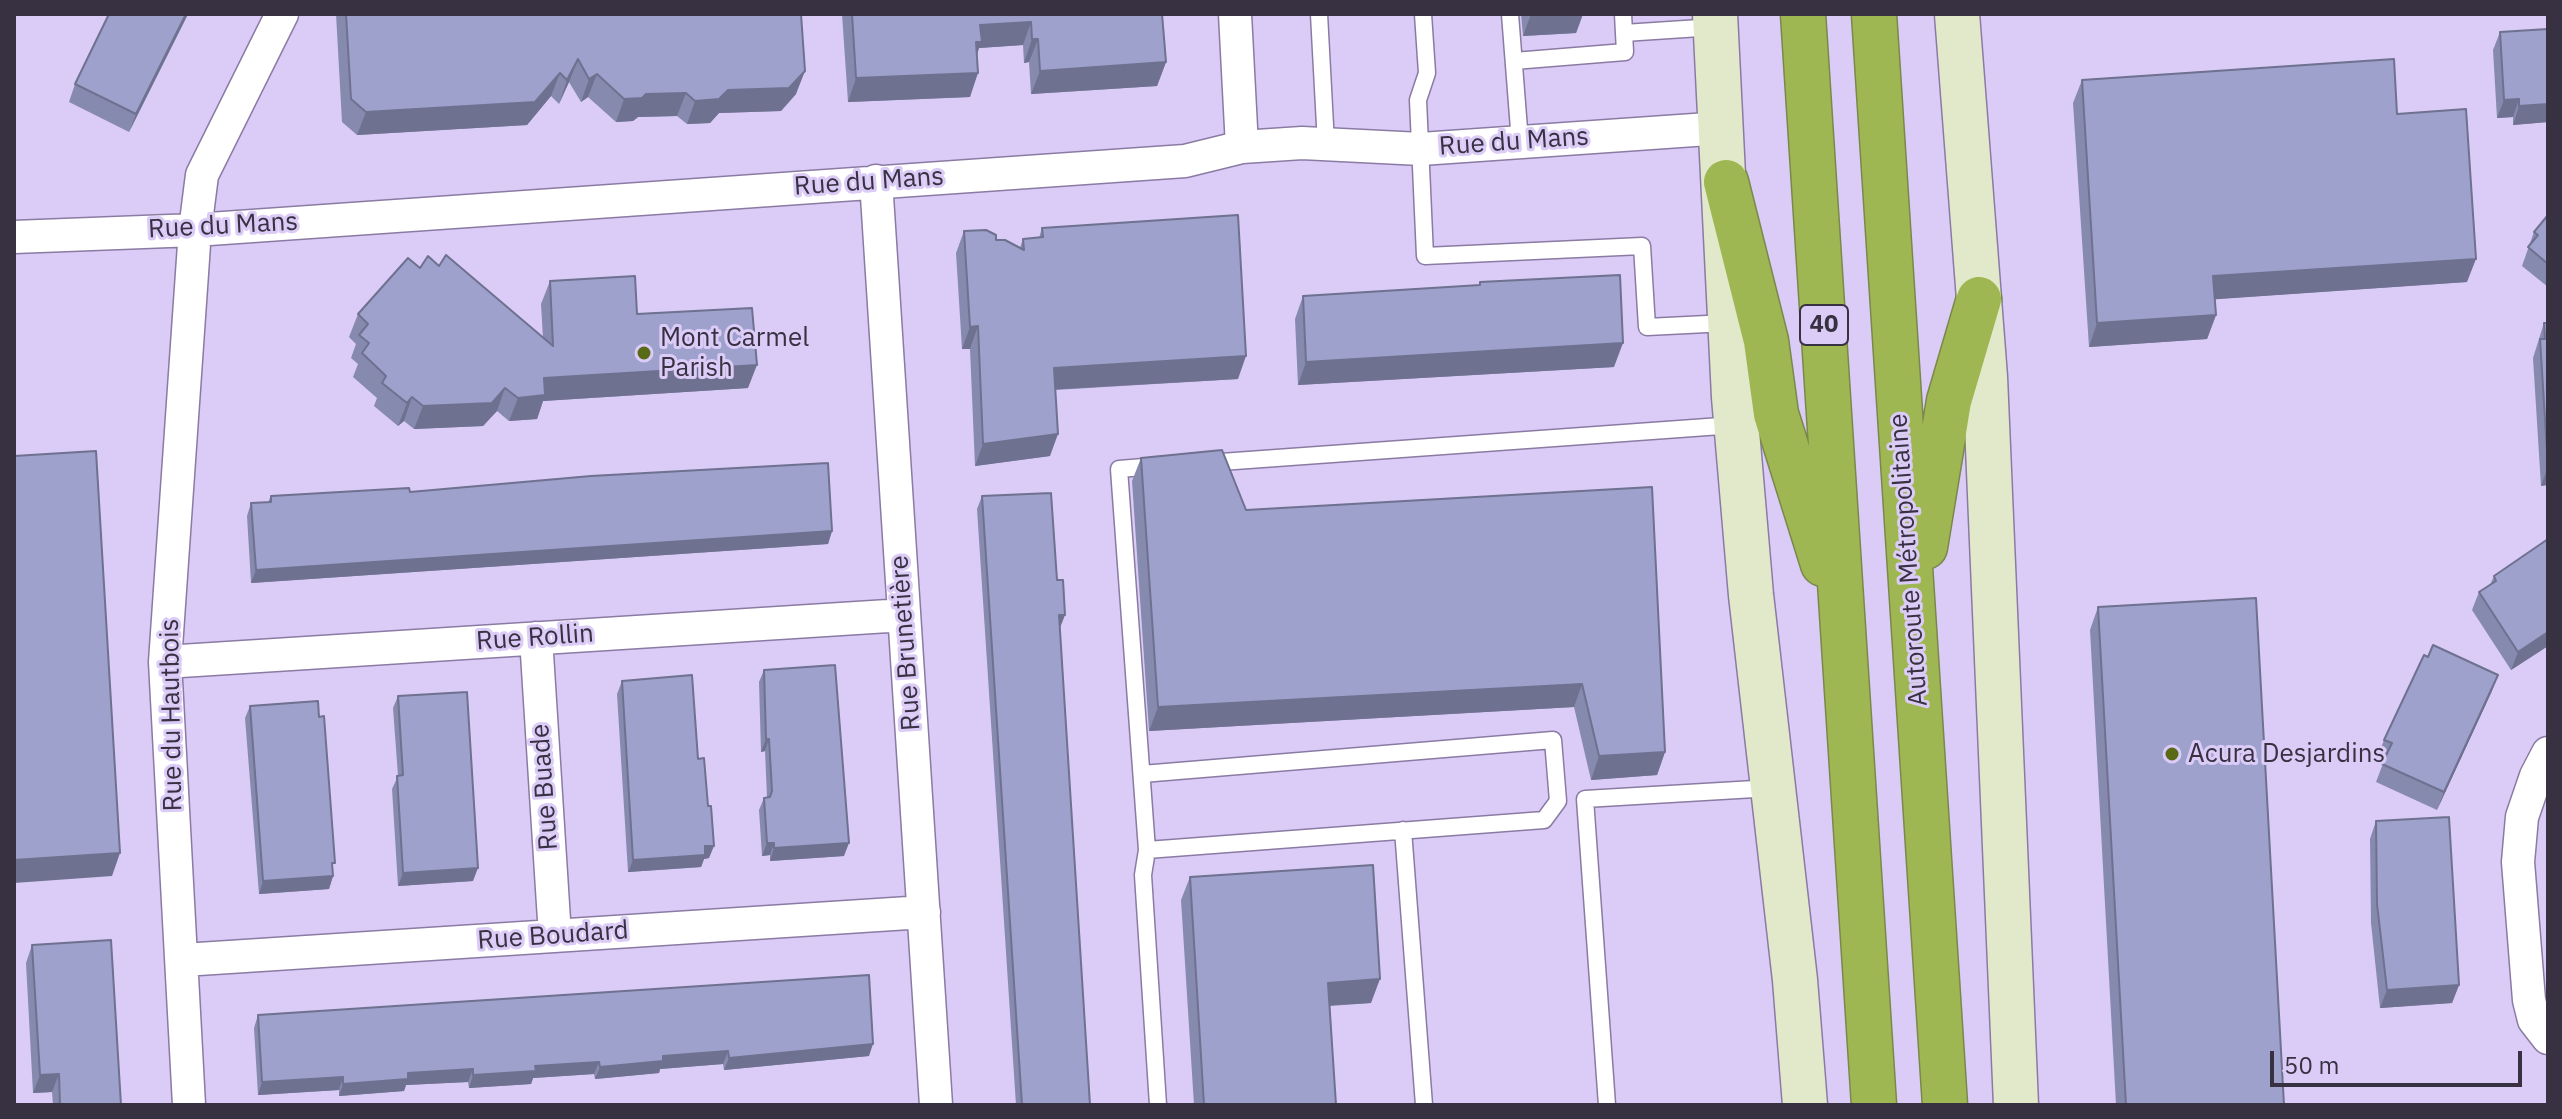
<!DOCTYPE html>
<meta charset="utf-8">
<style>
body{margin:0}
#map{position:relative;width:2562px;height:1119px;overflow:hidden;background:#dbcbf7;font-family:"IBM Plex Sans",sans-serif}
canvas{display:block}
.frame{position:absolute;inset:0;border:16px solid #373142;pointer-events:none}
.scale{position:absolute;left:2270px;top:1051px;width:252px;height:36px;box-sizing:border-box;border:4px solid #373142;border-top:0;padding-left:10px;font-size:24px;line-height:28px;white-space:nowrap;color:#373142;-webkit-text-stroke:6px #dbcbf7;paint-order:stroke}
</style>
<div id="map">
<canvas width="2562" height="1119"></canvas>
<div class="frame"></div>
<div class="scale">50 m</div>
</div>
<script>
const ctx = document.querySelector('canvas').getContext('2d');
ctx.lineJoin = 'round';
function toPath(rows) {
  const path = new Path2D();
  for (const r of rows) {
    path.moveTo(r[0], r[1]);
    for (let i = 2; i < r.length; i += 2) path.lineTo(r[i], r[i + 1]);
  }
  return path;
}
function strokePath(path, color, width, dash) {
  ctx.strokeStyle = color;
  ctx.lineWidth = width;
  ctx.lineCap = dash ? 'butt' : 'round';
  ctx.setLineDash(dash || []);
  ctx.stroke(path);
}
function paint(path, color) {
  ctx.fillStyle = color;
  ctx.fill(path, 'evenodd');
}
function label(font, color, halo, rows, align = 'center') {
  ctx.font = font + ' "IBM Plex Sans",sans-serif';
  ctx.lineWidth = 6;
  ctx.setLineDash([]);
  ctx.textBaseline = 'middle';
  ctx.strokeStyle = halo;
  ctx.fillStyle = color;
  for (const [text, x, y, turn = 0] of rows) {
    ctx.save();
    ctx.translate(x, y);
    ctx.rotate((+turn || 0) * Math.PI / 180);
    ctx.textAlign = isNaN(turn) ? turn : align;
    if (halo) ctx.strokeText(text, 0, 0);
    ctx.fillText(text, 0, 0);
    ctx.restore();
  }
}
const service = toPath([
 [1319,14,1326,144],
 [1423,14,1427,73,1418,100,1425,256,1642,246,1647,327,1727,323],
 [1510,14,1520,142],
 [1624,33,1715,27],
 [1514,61,1625,52,1623,14],
 [1207,463,1735,425],
 [1156,466,1119,469,1147,850,1143,875,1158,1105],
 [1142,774,1553,740,1558,801,1544,820,1147,850],
 [1403,830,1424,1105],
 [1607,1105,1585,799,1772,788]
]);
const minor = toPath([
 [1235,14,1242,147],
 [876,181,936,1105],
 [14,237,195,230,1185,161,1242,147,1302,143,1421,149,1723,128],
 [536,638,555,936],
 [165,662,904,615],
 [2548,753,2536,776,2522,817,2518,862,2529,1000,2534,1020,2548,1038],
 [183,960,924,912],
 [189,1105,165,662,195,230,202,175,282,14]
]);
const secondary = toPath([
 [1715,14,1734,397,1751,595,1795,980,1805,1105],
 [1957,14,1985,377,2016,1105]
]);
const motorway = toPath([
 [1803,14,1874,1105],
 [1874,14,1945,1105],
 [1726,182,1766,341,1776,414,1823,564],
 [1925,547,1949,401,1979,299]
]);
const wall = toPath([
 [188,14,129,132,69,102,75,84],
 [336,14,801,14,796,94,781,111,719,113,710,123,687,124,677,116,638,117,633,121,616,122,588,97,581,102,569,82,559,104,551,96,527,125,357,135,342,122],
 [842,14,1162,14,1166,62,1157,86,1031,94,1029,62,1024,63,1023,45,979,48,977,55,970,97,848,102],
 [1521,14,1583,14,1576,33,1523,36],
 [2548,29,2548,122,2513,125,2513,117,2497,118,2493,50,2500,32],
 [2082,80,2397,114,2467,282,2215,299,2216,315,2207,339,2089,347,2073,103],
 [2548,215,2548,287,2522,266,2534,232],
 [1042,228,1238,379,1055,390,1050,456,975,466,970,349,962,349,956,253,964,231,1020,248,1023,239,1039,238],
 [439,266,543,338,541,304,550,281,637,314,748,388,543,401,537,419,509,421,497,411,483,426,414,429,404,421,398,426,374,406,377,398,353,377,358,364,351,358,356,344,349,337,358,314,420,268],
 [1480,282,1614,367,1298,385,1295,319,1303,296,1478,286],
 [2544,323,2548,323,2548,496,2547,485,2541,486,2533,358],
 [1141,458,1246,510,1652,487,1665,752,1657,775,1591,780,1574,707,1149,731,1132,481],
 [410,492,832,531,828,544,251,583,247,516,251,503,268,502,271,496],
 [982,496,1060,628,1090,1105,1016,1105,977,509],
 [2548,539,2548,646,2511,670,2472,610,2479,592,2490,585,2494,576],
 [2098,607,2284,1105,2116,1105,2090,630],
 [2428,657,2498,675,2491,693,2437,810,2376,782,2384,761,2377,758,2384,740],
 [764,670,844,856,770,861,770,855,762,856,759,810,764,798,767,797,765,751,761,752,759,682],
 [622,681,698,759,709,858,704,859,701,867,628,872,617,694],
 [398,696,473,881,398,886,392,789,398,776,393,708],
 [250,706,332,870,333,876,329,889,259,894,245,718],
 [2376,821,2459,985,2452,1003,2380,1008,2371,923,2370,839],
 [1190,877,1371,1003,1330,1006,1336,1105,1194,1105,1181,900],
 [32,945,121,1105,53,1105,52,1092,33,1093,26,963],
 [258,1015,869,1056,724,1070,723,1064,660,1069,659,1073,595,1079,594,1074,533,1078,531,1084,484,1087,469,1088,468,1082,406,1085,404,1091,339,1096,339,1090,258,1095,254,1028]
]);
const shadedWall = toPath([
 [186,14,188,14,129,132,136,114],
 [1531,14,1583,14,1576,33,1523,36],
 [1031,22,1023,45,979,48,973,65,968,65,980,25],
 [1032,39,1038,39,1029,62,1024,63],
 [578,59,569,82,559,104,567,80],
 [1166,62,1157,86,1031,94,1040,71],
 [805,71,796,94,781,111,719,113,710,123,687,124,695,101,728,90],
 [560,73,551,96,527,125,357,135,366,112],
 [978,73,970,97,848,102,856,78],
 [597,74,588,97,581,102,589,79],
 [686,93,677,116,638,117,633,121,616,122,624,99,646,94],
 [2519,99,2513,117,2497,118,2504,100],
 [2548,104,2548,122,2513,125,2519,106],
 [2476,259,2467,282,2205,300,2213,276],
 [2216,315,2207,339,2089,347,2097,323],
 [978,326,970,349,962,349,970,327],
 [1623,343,1614,367,1298,385,1306,362],
 [1246,356,1238,379,1045,390,1054,368],
 [757,365,748,388,543,401,537,419,509,421,518,398,544,378],
 [505,388,497,411,483,426,414,429,423,406],
 [412,397,404,421,398,426,407,403],
 [1058,434,1050,456,975,466,983,444],
 [2548,467,2547,485,2541,486],
 [832,531,828,544,251,583,256,570],
 [1059,615,1065,615,1060,628],
 [2548,632,2548,646,2511,670,2518,652],
 [2498,675,2491,693,2437,810,2444,792],
 [1582,684,1574,707,1149,731,1158,707],
 [766,739,769,739,765,751,761,752],
 [1665,752,1657,775,1591,780,1599,756],
 [767,843,774,843,770,855,762,856],
 [849,843,844,856,770,861,774,848],
 [705,846,714,846,709,858,704,859,701,867,628,872,633,860],
 [120,853,112,876,14,883,14,860],
 [478,868,473,881,398,886,403,873],
 [333,876,329,889,259,894,263,881],
 [1380,979,1371,1003,1320,1006,1328,983],
 [2459,985,2452,1003,2380,1008,2387,990],
 [873,1044,869,1056,724,1070,729,1058],
 [728,1051,723,1064,660,1069,659,1073,595,1079,600,1067,663,1056],
 [599,1062,594,1074,533,1078,531,1084,469,1088,473,1075,535,1066],
 [473,1069,468,1082,406,1085,404,1091,339,1096,343,1084,408,1073],
 [59,1074,52,1092,33,1093,40,1075],
 [343,1077,339,1090,258,1095,262,1082]
]);
const building = toPath([
 [109,14,186,14,136,114,75,84,109,14],
 [346,14,801,14,805,71,789,88,728,90,719,99,695,101,686,93,646,94,642,98,624,99,597,74,589,79,578,59,567,80,560,73,535,102,366,112,351,99,346,14],
 [852,14,1162,14,1166,62,1040,71,1038,39,1032,39,1031,22,980,25,982,42,976,42,978,73,856,78,852,14],
 [2548,29,2548,104,2519,106,2519,99,2504,100,2500,32,2548,29],
 [2394,59,2397,114,2466,109,2476,259,2213,276,2216,315,2097,323,2082,80,2394,59],
 [1238,215,1246,356,1054,368,1058,434,983,444,978,326,970,327,964,231,986,230,996,235,996,240,1005,240,1024,250,1023,239,1043,237,1042,228,1238,215],
 [2548,215,2548,264,2528,247,2538,235,2534,232,2548,215],
 [446,255,553,346,550,281,635,276,637,314,752,308,757,365,544,378,545,395,518,398,505,388,492,403,423,406,412,397,407,403,382,383,386,376,362,353,369,343,359,335,368,324,358,314,408,258,420,268,428,256,439,266,446,255],
 [1620,275,1623,343,1306,362,1303,296,1480,285,1480,282,1620,275],
 [2544,323,2548,323,2548,467,2540,339,2545,339,2544,323],
 [1222,450,1246,510,1652,487,1665,752,1599,756,1582,684,1158,707,1141,458,1222,450],
 [96,451,120,853,14,860,14,456,96,451],
 [828,463,832,531,256,570,251,503,271,502,271,496,409,488,410,492,591,476,828,463],
 [1051,493,1057,580,1063,580,1065,615,1059,615,1090,1105,1022,1105,982,496,1051,493],
 [2548,539,2548,632,2518,652,2479,592,2496,581,2494,576,2548,539],
 [2256,598,2284,1105,2126,1105,2098,607,2256,598],
 [2433,645,2498,675,2444,792,2382,764,2392,743,2384,740,2424,655,2428,657,2433,645],
 [835,665,849,843,774,848,774,843,767,843,764,798,770,797,772,791,769,739,766,739,764,670,835,665],
 [692,675,698,759,704,758,708,806,711,806,714,846,705,846,705,855,633,860,622,681,692,675],
 [467,692,478,868,403,873,397,776,403,775,398,696,467,692],
 [318,701,319,717,324,716,335,863,332,863,333,876,263,881,250,706,318,701],
 [2449,817,2459,985,2387,990,2377,904,2376,821,2449,817],
 [1373,865,1380,979,1328,983,1336,1105,1204,1105,1190,877,1373,865],
 [111,940,121,1105,60,1105,59,1074,40,1075,32,945,111,940],
 [869,975,873,1044,729,1058,728,1051,663,1056,663,1061,600,1067,599,1062,535,1066,536,1071,489,1074,473,1075,473,1069,408,1073,408,1079,343,1084,343,1077,262,1082,258,1015,869,975]
]);
const markers = [
 [644,353,8,"#586a16"],
 [2172,754,8,"#586a16"]
];
const shields = [
 [1824,325,48]
];
const shieldNames = [
 ["40",1824,325]
];
const streetNames = [
 ["Rue du Mans",1514,142,-4],
 ["Rue du Mans",869,182,-4],
 ["Rue du Mans",223,226,-3],
 ["Autoroute Métropolitaine",1909,560,-94],
 ["Rue Rollin",535,638,-4],
 ["Rue Brunetière",906,643,-94],
 ["Rue du Hautbois",172,715,-91],
 ["Rue Buade",545,787,-94],
 ["Rue Boudard",553,936,-4]
];
const poiNames = [
 ["Mont Carmel",660,338],
 ["Parish",660,368],
 ["Acura Desjardins",2188,754]
];
strokePath(service, '#8a7ba3', 19);
strokePath(minor, '#8a7ba3', 35);
strokePath(secondary, '#8a7ba3', 47);
strokePath(motorway, '#7a884d', 47);
strokePath(service, '#fff', 16);
strokePath(minor, '#fff', 32);
strokePath(secondary, '#e2e9cb', 44);
strokePath(motorway, '#9eb753', 44);
paint(wall, '#878aaf');
paint(shadedWall, '#6e718f');
paint(building, '#9da1cc');
strokePath(building, '#6e718f', 2);
for (const [x, y, r, color] of markers) {
  const dot = new Path2D();
  dot.arc(x, y, r, 0, 2 * Math.PI);
  ctx.fillStyle = color;
  ctx.fill(dot);
  strokePath(dot, '#dbcbf7', 3);
}
for (const [x, y, w] of shields) {
  const box = new Path2D();
  box.roundRect(x - w / 2, y - 20, w, 40, 6);
  ctx.fillStyle = '#dbcbf7';
  ctx.fill(box);
  strokePath(box, '#373142', 2);
}
label('bold 24px', '#373142', null, shieldNames);
label('26px', '#373142', '#dbcbf7', streetNames);
label('26px', '#373142', '#dbcbf7', poiNames, 'left');
</script>
